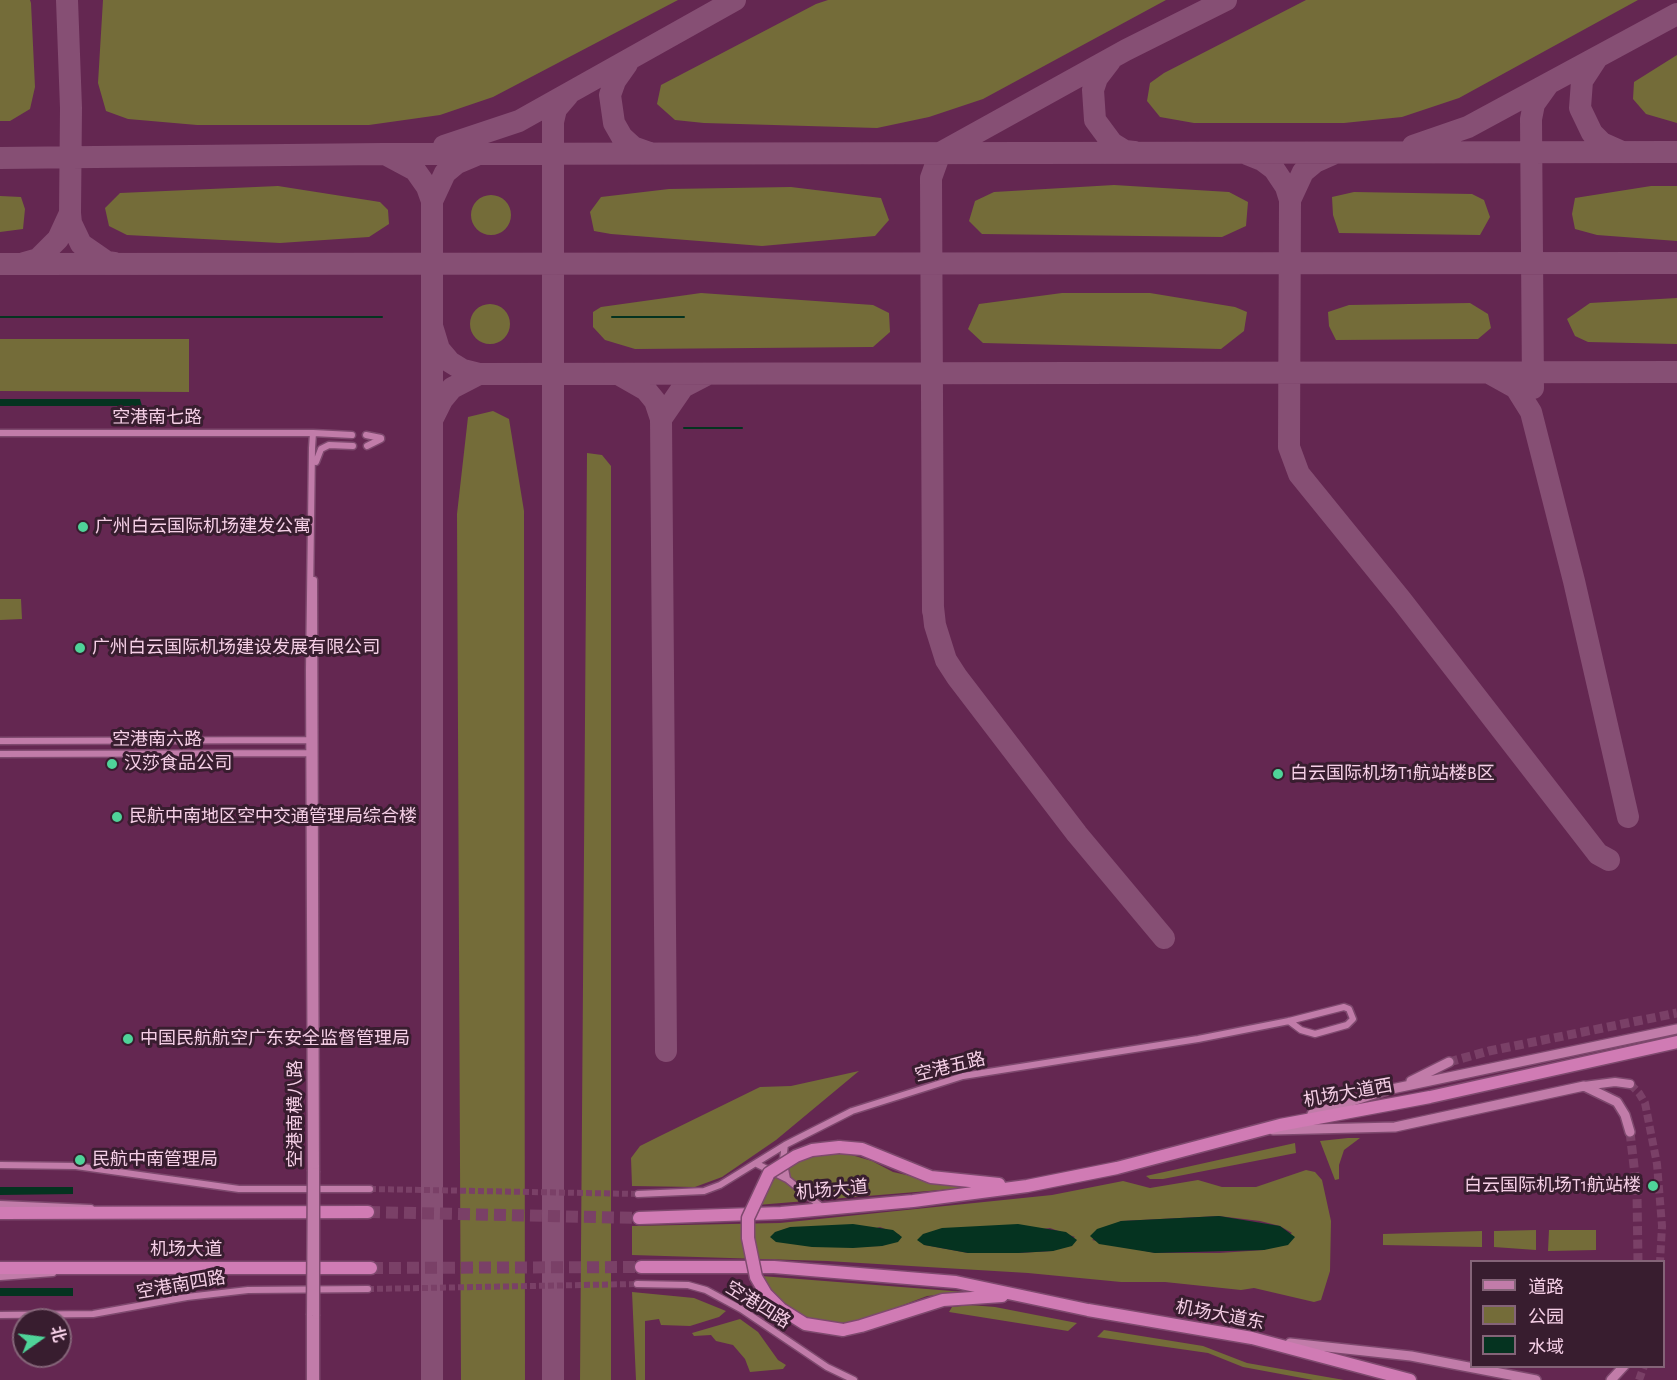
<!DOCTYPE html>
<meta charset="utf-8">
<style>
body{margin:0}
#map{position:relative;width:1677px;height:1380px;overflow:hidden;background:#642751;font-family:"Alegreya Sans","Noto Sans SC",sans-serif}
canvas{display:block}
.legend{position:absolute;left:1470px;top:1260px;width:195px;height:108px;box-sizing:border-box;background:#381d2f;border:2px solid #846478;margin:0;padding:8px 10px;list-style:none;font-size:18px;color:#f5cfe6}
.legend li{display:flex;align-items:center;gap:12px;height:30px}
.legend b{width:30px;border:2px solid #846478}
.north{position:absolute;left:12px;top:1308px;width:60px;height:60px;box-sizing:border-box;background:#381d2f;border:2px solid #846478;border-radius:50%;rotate:76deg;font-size:16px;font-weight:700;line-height:24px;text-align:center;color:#f5cfe6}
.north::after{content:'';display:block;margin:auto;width:21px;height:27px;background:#4fd399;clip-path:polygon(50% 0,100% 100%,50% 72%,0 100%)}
</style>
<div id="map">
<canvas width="1677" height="1380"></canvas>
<ul class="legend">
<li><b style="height:8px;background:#c17ca9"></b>道路</li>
<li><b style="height:16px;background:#746c39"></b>公园</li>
<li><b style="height:16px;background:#053320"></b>水域</li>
</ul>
<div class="north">北</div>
</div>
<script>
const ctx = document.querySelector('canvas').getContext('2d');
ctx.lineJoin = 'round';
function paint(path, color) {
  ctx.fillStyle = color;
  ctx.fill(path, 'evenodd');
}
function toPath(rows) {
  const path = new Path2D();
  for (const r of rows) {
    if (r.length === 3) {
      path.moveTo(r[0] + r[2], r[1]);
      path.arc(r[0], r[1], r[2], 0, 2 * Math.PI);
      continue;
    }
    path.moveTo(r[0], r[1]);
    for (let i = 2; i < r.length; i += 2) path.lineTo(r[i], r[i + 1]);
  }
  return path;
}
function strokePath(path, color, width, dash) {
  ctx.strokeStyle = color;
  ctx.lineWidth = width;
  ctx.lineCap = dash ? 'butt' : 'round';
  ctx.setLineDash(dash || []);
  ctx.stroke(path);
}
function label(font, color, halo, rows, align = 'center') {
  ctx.font = font + ' "Alegreya Sans","Noto Sans SC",sans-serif';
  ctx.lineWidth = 6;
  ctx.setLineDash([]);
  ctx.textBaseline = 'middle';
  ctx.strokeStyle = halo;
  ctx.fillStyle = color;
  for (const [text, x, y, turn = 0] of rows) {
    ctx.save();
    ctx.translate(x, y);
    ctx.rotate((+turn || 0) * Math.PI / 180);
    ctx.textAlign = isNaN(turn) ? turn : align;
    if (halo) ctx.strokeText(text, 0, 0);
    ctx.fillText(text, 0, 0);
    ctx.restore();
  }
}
const green = toPath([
 [0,0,30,0,31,3,35,87,30,109,10,121,0,121],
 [103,0,678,0,493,97,440,115,369,125,197,125,128,119,106,111,98,83],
 [828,0,1166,0,983,99,929,117,877,128,704,123,675,120,657,104,661,85,816,4],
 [1306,0,1638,0,1459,98,1402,117,1344,123,1194,123,1160,117,1147,101,1150,83,1164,73],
 [1677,55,1677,123,1646,114,1633,99,1634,82],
 [1114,185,1229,192,1248,202,1246,226,1222,237,982,234,969,221,975,201,994,192],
 [278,186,380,202,388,210,389,224,369,237,280,243,127,235,109,226,105,208,120,193],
 [1651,186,1677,186,1677,241,1597,235,1575,229,1572,214,1575,198],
 [791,187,881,198,889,220,875,236,762,246,611,234,594,231,590,212,601,197,669,189],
 [1354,192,1472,194,1484,200,1490,217,1480,235,1339,233,1333,215,1332,197],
 [491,215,20],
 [0,196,21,197,25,209,23,229,0,232],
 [701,293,873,305,889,313,890,332,873,347,635,349,605,340,593,327,593,312,601,307],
 [1062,293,1150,293,1235,307,1247,312,1244,331,1221,349,983,343,968,329,979,304],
 [1677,298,1677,344,1588,342,1575,336,1567,319,1590,303],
 [1470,303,1488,314,1491,328,1478,339,1336,340,1329,326,1328,312,1349,305],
 [490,324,20],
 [0,339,189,339,189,392,0,391],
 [493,411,509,419,524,511,525,1380,461,1380,457,514,468,417],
 [587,453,602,455,611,466,611,1380,580,1380],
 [0,599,21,599,22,619,0,620],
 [859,1071,776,1140,722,1177,695,1187,632,1186,631,1158,640,1146,660,1136,760,1087,791,1086],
 [1348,1138,1360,1138,1344,1150,1339,1165,1339,1179,1335,1180,1320,1141],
 [1295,1143,1296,1153,1163,1179,1150,1179,1146,1176],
 [829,1153,848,1154,872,1161,893,1172,965,1188,757,1205,777,1175,800,1159],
 [1306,1170,1315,1172,1322,1180,1331,1221,1330,1271,1321,1300,1314,1302,1254,1288,1241,1290,1165,1282,1121,1282,1028,1273,827,1261,632,1255,632,1226,780,1223,1052,1195,1123,1181,1150,1188,1198,1180,1222,1187,1256,1187],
 [1219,1216,1260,1221,1280,1226,1292,1233,1264,1250,1219,1253,1155,1253,1092,1240,1121,1221],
 [880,1227,900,1235,882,1246,812,1247],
 [1050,1228,1075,1237,1053,1251,1018,1253,968,1253,925,1245],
 [1536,1230,1536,1250,1494,1247,1494,1231],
 [1549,1230,1596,1230,1596,1250,1548,1251],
 [1482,1231,1482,1247,1383,1245,1383,1234],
 [761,1276,965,1292,927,1296,861,1321,843,1324,808,1319,783,1304],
 [632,1292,694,1298,726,1311,719,1317,690,1326,661,1325,659,1319,645,1321,645,1380,636,1380],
 [970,1305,995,1307,1077,1323,1068,1331,949,1312,952,1307],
 [740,1319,758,1332,778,1360,786,1365,783,1369,750,1372,745,1359,733,1345,716,1341,711,1335,694,1336,692,1333],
 [1104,1330,1203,1346,1247,1363,1344,1380,1313,1380,1243,1367,1208,1353,1097,1337]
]);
const water = toPath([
 [0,399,140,399,142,406,0,406],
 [0,1187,73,1187,73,1194,0,1195],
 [1219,1216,1280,1226,1295,1237,1288,1245,1264,1250,1155,1253,1099,1244,1090,1236,1097,1229,1121,1221],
 [853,1224,893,1230,902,1237,898,1242,882,1246,853,1248,812,1247,776,1242,770,1237,775,1232,790,1227],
 [1018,1224,1066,1232,1077,1240,1072,1246,1053,1251,1018,1253,968,1253,924,1245,917,1240,923,1234,942,1228],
 [0,1288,73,1288,73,1296,0,1296]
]);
const stream = toPath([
 [0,317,382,317],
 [612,317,684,317],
 [684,428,742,428]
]);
const taxiway = toPath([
 [67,0,71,108,70,213],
 [1597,58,1582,81,1580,108,1592,133,1602,143,1620,151],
 [1110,61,1097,78,1093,90,1095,120,1112,143,1125,151,1134,152],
 [627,64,615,81,610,95,614,123,622,137,633,147,650,153],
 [444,146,519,121,735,0],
 [1413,146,1468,127,1677,14],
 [1247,154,1262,160,1274,169,1286,187,1290,200,1289,447,1299,474,1402,601,1598,854,1609,860],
 [387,155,415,170,427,187,432,201],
 [0,158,383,154,1677,152],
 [1290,200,1303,172,1315,162,1333,154],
 [24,263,38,259,58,239,70,213,71,223,81,244,107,262,114,263],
 [0,264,1677,263],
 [432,326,439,349,450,362,463,370,479,374,1677,372],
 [1489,373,1516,388,1531,412,1574,581,1628,817],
 [618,374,646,390,655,401,661,419,666,1051],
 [1533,388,1531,119,1534,104,1549,83],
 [433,418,442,400,452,388,479,374],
 [661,419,683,387,708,374],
 [933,607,935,625,946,660,957,677,1077,834,1164,938],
 [933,611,931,178,940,153,1126,50,1226,0],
 [432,1380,432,201,445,173,457,163,476,155],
 [553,1380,553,122,556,109,568,95]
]);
const minorTunnel = toPath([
 [370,1189,638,1194],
 [368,1289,637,1284]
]);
const tertiaryTunnel = toPath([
 [1630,1084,1639,1093,1645,1103,1657,1164,1662,1226,1660,1262],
 [1639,1380,1644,1366]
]);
const secondaryTunnel = toPath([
 [1449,1062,1489,1051,1677,1013],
 [1630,1132,1637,1192,1638,1262]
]);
const trunkTunnel = toPath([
 [368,1212,639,1218],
 [371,1268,641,1267]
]);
const minor = toPath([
 [0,433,313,433],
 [366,435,381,438],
 [367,446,381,439],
 [316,462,321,449,329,445,353,446],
 [314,580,316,1171],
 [0,741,314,740],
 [0,754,311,753],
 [785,1145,783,1159,787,1179],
 [757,1164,787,1179,823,1208],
 [0,1165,76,1166,239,1189,370,1189],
 [311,1170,309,670,312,448,313,433,352,435],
 [638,1194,704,1191,720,1185,785,1145,852,1111,963,1076,1198,1039,1289,1021,1344,1007,1349,1009,1353,1019,1347,1025,1315,1034,1301,1030,1289,1021],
 [0,1204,91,1208],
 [0,1277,53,1273],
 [637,1284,688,1285,706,1290,741,1309,827,1367,854,1380],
 [0,1315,93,1314,187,1297,248,1290,368,1289],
 [310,1315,310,1380],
 [316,1316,316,1380]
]);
const tertiary = toPath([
 [1584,1086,1615,1082,1630,1084]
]);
const secondary = toPath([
 [1411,1081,1449,1062],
 [1312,1114,1387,1090,1677,1029],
 [1273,1130,1395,1127,1584,1086,1617,1102,1625,1115,1630,1132],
 [1290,1343,1411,1356,1536,1380],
 [1611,1380,1624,1366]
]);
const trunk = toPath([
 [839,1147,862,1149,931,1177,999,1184],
 [0,1213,368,1212],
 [639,1218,781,1213,913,1201,1027,1186,1117,1168,1280,1125,1430,1097,1677,1042],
 [641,1267,774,1267,956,1282,1088,1310,1252,1338,1410,1380],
 [0,1268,371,1268],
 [843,1330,861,1326,943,1300,1002,1296]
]);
const minorBridge = toPath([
 [310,1315,311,1170],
 [316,1316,316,1171]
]);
const trunkBridge = toPath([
 [839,1147,812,1150,796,1156,769,1173,748,1218,748,1238,756,1277,766,1294,781,1309,805,1324,843,1330]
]);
const markers = [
 [83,527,6,"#4fd399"],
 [80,648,6,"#4fd399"],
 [112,764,6,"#4fd399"],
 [1278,774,6,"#4fd399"],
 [117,817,6,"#4fd399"],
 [128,1039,6,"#4fd399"],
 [80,1160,6,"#4fd399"],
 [1653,1186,6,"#4fd399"]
];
const streetNames = [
 ["空港南七路",157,418],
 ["空港南六路",157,740],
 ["空港五路",950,1067,-14],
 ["机场大道西",1348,1093,-10],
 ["空港南横八路",296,1114,-90],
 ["机场大道",832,1190,-5],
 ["机场大道",186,1250],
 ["空港南四路",181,1285,-10],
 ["空港四路",758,1305,32],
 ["机场大道东",1220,1315,11]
];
const poiNames = [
 ["广州白云国际机场建发公寓",95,527],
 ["广州白云国际机场建设发展有限公司",92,648],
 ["汉莎食品公司",124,764],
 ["白云国际机场T1航站楼B区",1290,774],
 ["民航中南地区空中交通管理局综合楼",129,817],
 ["中国民航航空广东安全监督管理局",140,1039],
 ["民航中南管理局",92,1160],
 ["白云国际机场T1航站楼",1641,1186,"right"]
];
paint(green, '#746c39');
paint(water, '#053320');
strokePath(stream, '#053320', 2);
strokePath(taxiway, '#864f74', 22);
strokePath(minorTunnel, '#7a4067', 6, [6, 3]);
strokePath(tertiaryTunnel, '#7a4067', 8, [8, 4]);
strokePath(secondaryTunnel, '#7a4067', 9, [9, 4.5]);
strokePath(trunkTunnel, '#7a4067', 12, [12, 6]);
strokePath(minor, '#7e496e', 9);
strokePath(tertiary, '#7e496e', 11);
strokePath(secondary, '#7e496e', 12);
strokePath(trunk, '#7e496e', 15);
strokePath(minor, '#c17ca9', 6);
strokePath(tertiary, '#c17ca9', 8);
strokePath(secondary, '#c17ca9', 9);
strokePath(trunk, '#d07bb4', 12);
strokePath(minorBridge, '#7e496e', 9, []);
strokePath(trunkBridge, '#7e496e', 15, []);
strokePath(minorBridge, '#c17ca9', 6);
strokePath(trunkBridge, '#d07bb4', 12);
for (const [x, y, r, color] of markers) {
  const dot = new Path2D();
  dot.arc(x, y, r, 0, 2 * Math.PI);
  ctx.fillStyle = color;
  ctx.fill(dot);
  strokePath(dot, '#381d2f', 2);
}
label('18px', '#f5cfe6', '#381d2f', streetNames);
label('18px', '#f5cfe6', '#381d2f', poiNames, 'left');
</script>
